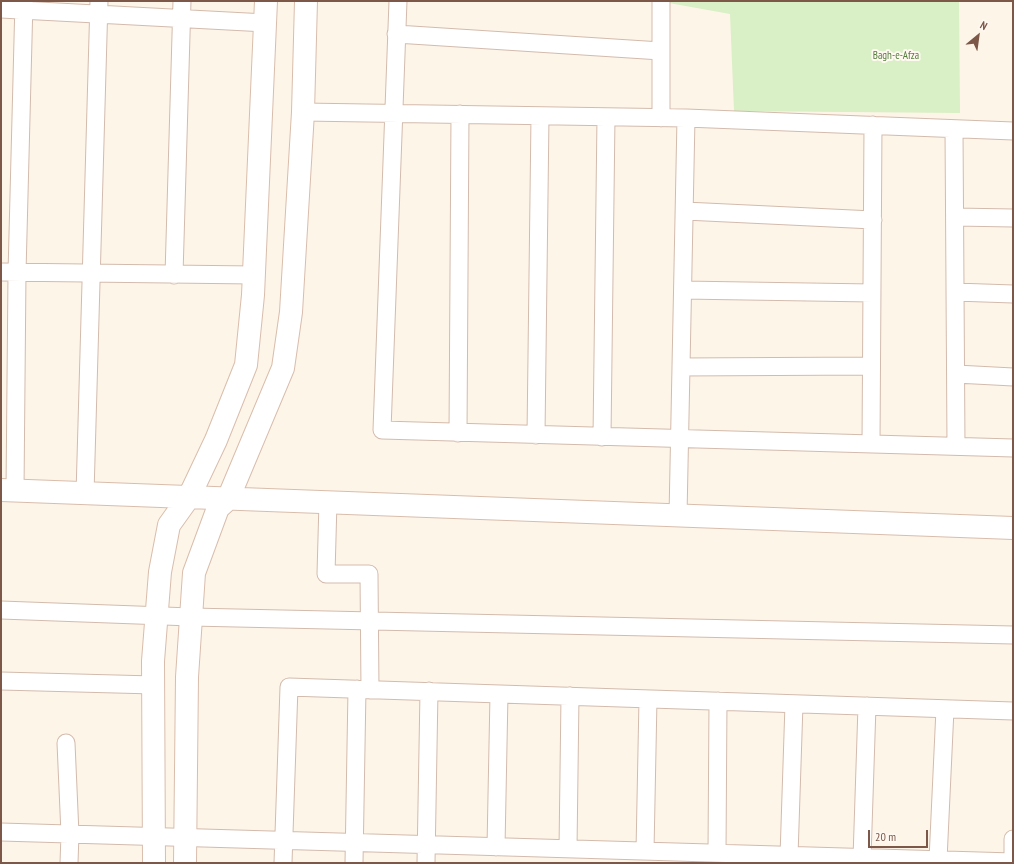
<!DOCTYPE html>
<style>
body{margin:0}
#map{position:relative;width:1014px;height:864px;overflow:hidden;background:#fef5e9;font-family:"PT Sans Narrow",sans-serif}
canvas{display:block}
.frame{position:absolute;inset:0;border:2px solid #7d5849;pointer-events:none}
.north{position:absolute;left:958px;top:16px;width:40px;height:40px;-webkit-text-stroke:3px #fff9f2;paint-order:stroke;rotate:29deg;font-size:11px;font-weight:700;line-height:16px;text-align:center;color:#7d5849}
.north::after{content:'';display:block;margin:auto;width:14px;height:18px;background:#7d5849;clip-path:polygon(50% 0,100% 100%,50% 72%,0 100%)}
.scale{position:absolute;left:868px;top:830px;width:60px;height:18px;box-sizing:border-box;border:2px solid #7d5849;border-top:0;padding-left:5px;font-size:12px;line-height:14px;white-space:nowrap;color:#7d5849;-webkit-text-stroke:3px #fff9f2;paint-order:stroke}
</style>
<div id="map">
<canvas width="1014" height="864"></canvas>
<div class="frame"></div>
<div class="north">N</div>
<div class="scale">20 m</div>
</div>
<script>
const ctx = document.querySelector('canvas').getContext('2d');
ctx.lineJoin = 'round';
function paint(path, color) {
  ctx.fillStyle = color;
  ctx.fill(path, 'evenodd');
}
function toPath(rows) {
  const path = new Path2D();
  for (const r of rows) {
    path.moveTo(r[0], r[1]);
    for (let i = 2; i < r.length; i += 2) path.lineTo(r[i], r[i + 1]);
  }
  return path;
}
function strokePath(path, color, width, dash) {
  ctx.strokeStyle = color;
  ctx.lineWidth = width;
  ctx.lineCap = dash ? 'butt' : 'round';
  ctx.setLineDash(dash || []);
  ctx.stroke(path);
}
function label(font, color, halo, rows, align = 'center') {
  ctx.font = font + ' "PT Sans Narrow",sans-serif';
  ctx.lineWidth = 4;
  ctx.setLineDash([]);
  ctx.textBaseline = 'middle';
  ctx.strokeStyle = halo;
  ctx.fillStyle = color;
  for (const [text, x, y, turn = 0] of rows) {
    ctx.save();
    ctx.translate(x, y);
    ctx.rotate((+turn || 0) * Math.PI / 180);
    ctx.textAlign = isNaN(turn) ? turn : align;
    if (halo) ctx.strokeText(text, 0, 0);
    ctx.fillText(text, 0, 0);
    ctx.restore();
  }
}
const green = toPath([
 [669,1,959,1,960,113,734,111,730,14,669,3]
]);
const street = toPath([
 [398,1,382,430,1013,448],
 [661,1,661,118],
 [1,9,266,23],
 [396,34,661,51],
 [303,112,686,118,1013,131],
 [954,129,956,446],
 [685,211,873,220],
 [955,217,1013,218],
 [1,272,254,275],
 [174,275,182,1],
 [683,290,872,293],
 [955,292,1013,294],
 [681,367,871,366],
 [956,374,1013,377],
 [458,433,460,114],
 [536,435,540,116],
 [602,437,606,117],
 [871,444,873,125],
 [15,491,17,273,24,1],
 [85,494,99,1],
 [328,502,326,574,369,574,370,690],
 [678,516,686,118],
 [1,610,191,617,1013,635],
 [1,681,154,685],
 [66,743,70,834,69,863],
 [1,832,1013,862],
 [496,847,499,694],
 [568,849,570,696],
 [645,851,648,699],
 [717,853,718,701],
 [789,856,794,704],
 [862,858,867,706],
 [938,860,945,709],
 [1013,862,1013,839],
 [283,863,289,687,1013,711],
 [354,863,357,689],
 [426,863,429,691]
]);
const secondary = toPath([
 [1,490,1013,528],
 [154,863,153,661,160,572,169,525,189,497,216,440,246,365,253,295,266,1],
 [185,863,187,677,194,573,218,508,228,499,283,368,291,312,303,112,306,1]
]);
const parkNames = [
 ["Bagh-e-Afza",896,56]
];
paint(green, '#d9efc5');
strokePath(street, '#d3bbad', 19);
strokePath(secondary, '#d9bdac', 24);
strokePath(street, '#fff', 17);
strokePath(secondary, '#fff', 22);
label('11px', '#547e3c', '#fff9f2', parkNames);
</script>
